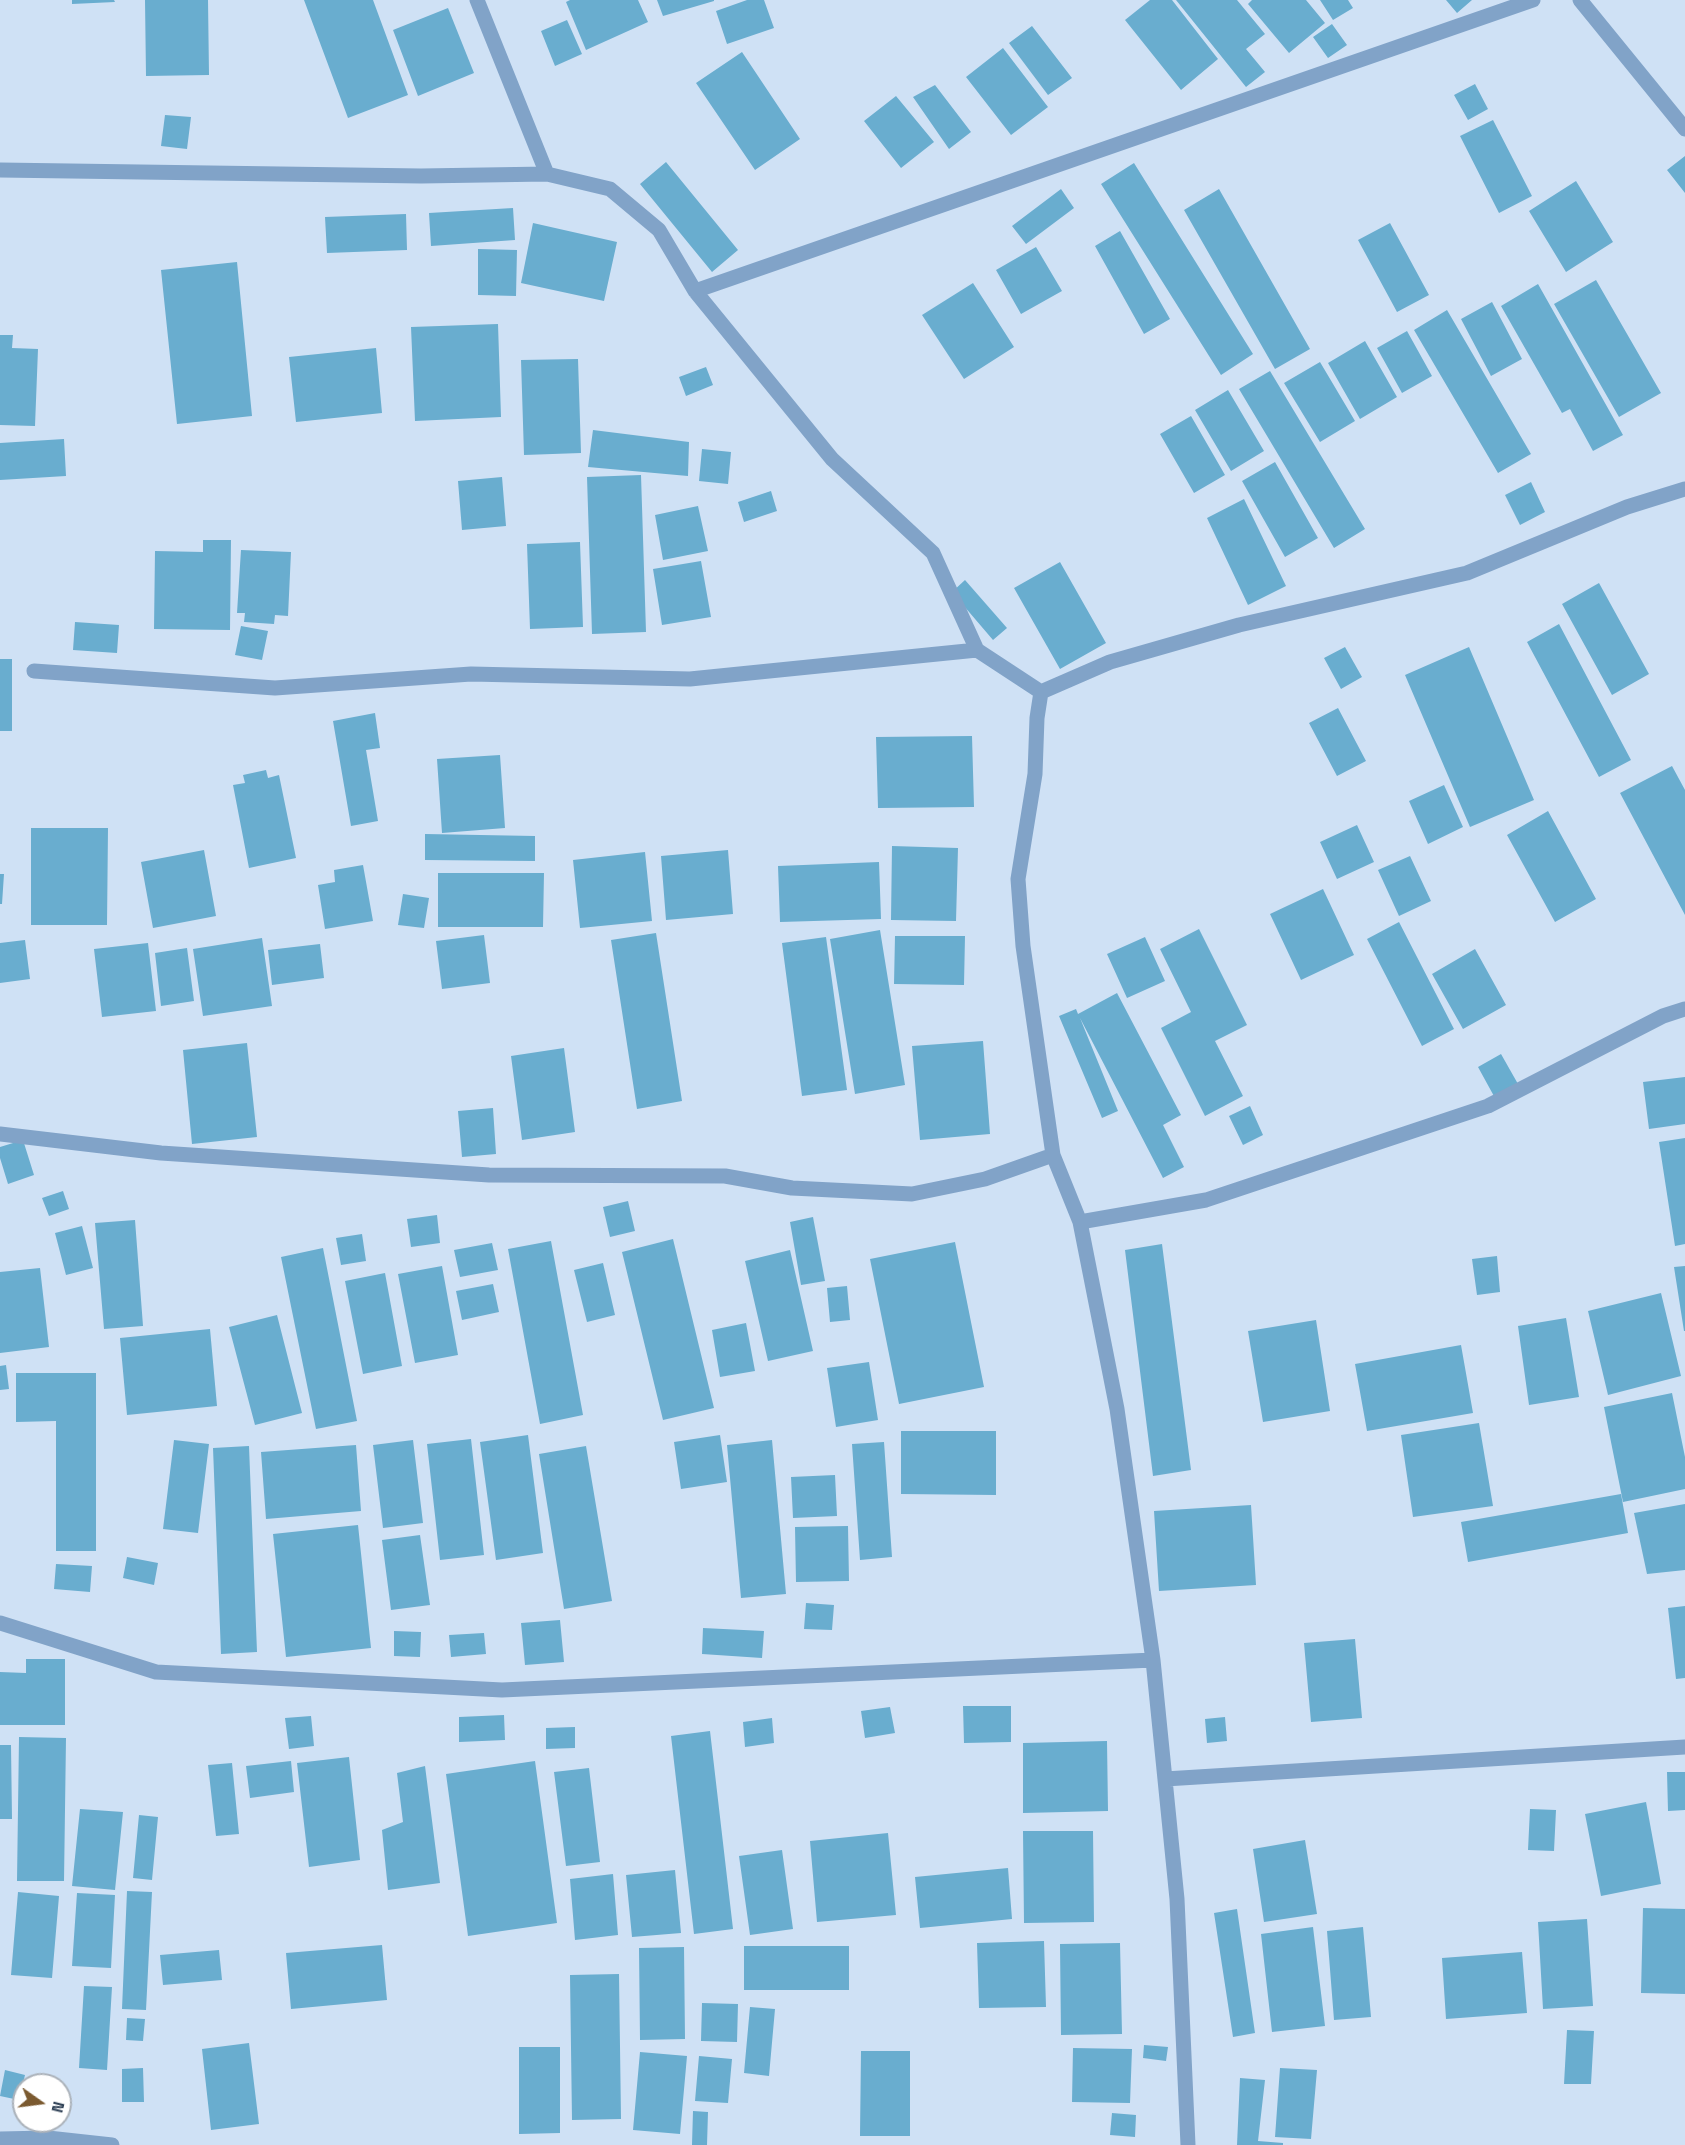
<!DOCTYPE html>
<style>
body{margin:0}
#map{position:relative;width:1685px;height:2145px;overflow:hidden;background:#cfe1f5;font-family:"Space Grotesk",sans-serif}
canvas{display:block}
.north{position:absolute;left:12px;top:2073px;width:60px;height:60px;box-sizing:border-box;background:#fff;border:2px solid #abb2ba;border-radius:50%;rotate:104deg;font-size:16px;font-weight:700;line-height:24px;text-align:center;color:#2c3e53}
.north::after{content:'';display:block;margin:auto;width:21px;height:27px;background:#7b5a30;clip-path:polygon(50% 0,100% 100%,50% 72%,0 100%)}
</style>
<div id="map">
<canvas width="1685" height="2145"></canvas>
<div class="north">N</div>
</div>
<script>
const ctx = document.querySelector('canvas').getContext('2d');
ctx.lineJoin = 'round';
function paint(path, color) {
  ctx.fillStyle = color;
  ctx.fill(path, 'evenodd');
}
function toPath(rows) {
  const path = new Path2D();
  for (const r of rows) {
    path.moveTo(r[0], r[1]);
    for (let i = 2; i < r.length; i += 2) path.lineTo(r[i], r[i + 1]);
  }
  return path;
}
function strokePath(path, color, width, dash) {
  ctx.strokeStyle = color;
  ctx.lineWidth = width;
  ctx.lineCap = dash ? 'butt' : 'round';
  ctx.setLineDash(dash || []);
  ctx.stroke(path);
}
const building = toPath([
 [72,0,114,0,115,2,72,4],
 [145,0,208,0,209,75,146,76],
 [304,0,373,0,408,95,348,118],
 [570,0,638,0,648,22,586,50,566,2],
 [657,0,714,0,714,1,663,16],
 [747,0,764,0,774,28,727,44,716,11],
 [1150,0,1172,0,1218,59,1181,90,1125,20],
 [1176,0,1237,0,1265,34,1246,49,1265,72,1246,87],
 [1252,0,1306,0,1325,23,1289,53,1248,4],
 [1320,0,1348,0,1353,8,1333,20],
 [1446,0,1472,0,1457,13],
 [448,8,474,73,418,96,393,30],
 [567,20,582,54,555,66,541,31],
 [1332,24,1347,45,1328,58,1313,37],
 [1032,26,1072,78,1048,95,1009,43],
 [1003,48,1048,107,1011,135,966,77],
 [742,52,800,139,755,170,696,83],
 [1475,84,1488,109,1468,120,1454,95],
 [935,85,971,132,949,149,913,97],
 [896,96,934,142,901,168,864,121],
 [165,115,191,117,187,149,161,146],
 [1493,120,1532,196,1499,213,1460,136],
 [1685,156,1685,193,1667,170],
 [666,162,738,250,712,272,640,184],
 [1134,163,1253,354,1221,375,1101,184],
 [1576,181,1613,242,1566,272,1529,211],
 [1061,189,1074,208,1026,244,1012,226],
 [1219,189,1310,349,1275,369,1184,210],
 [513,208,515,240,431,246,429,213],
 [406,214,407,250,327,253,325,217],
 [533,223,617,242,604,301,521,283],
 [1390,223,1429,295,1397,312,1358,240],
 [1120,231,1170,319,1144,334,1095,246],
 [1036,247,1062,291,1021,314,996,270],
 [478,249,517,250,516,296,478,295],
 [237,262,252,416,177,424,161,270],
 [1596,280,1661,393,1619,417,1554,304],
 [973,283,1014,347,964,379,922,315],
 [1538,284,1623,435,1593,451,1570,409,1562,413,1501,306],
 [1492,302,1522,359,1491,376,1461,319],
 [1447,310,1531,454,1498,473,1414,330],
 [498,324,501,417,415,421,411,327],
 [1407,331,1432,376,1402,393,1377,348],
 [0,335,13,335,12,348,38,349,35,426,0,425],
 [1365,341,1397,397,1360,419,1328,363],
 [376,348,382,413,296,422,289,357],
 [578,359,581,453,524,455,521,360],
 [1320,362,1355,421,1320,442,1284,383],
 [706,367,713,385,686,396,679,377],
 [1270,371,1365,529,1334,548,1239,389],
 [1228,390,1264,451,1231,471,1195,410],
 [1191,416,1225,475,1194,493,1160,434],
 [593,430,689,442,688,476,588,467],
 [64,439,66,476,0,480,0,443],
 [702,449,731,452,728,484,699,481],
 [1275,462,1318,538,1285,557,1242,481],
 [641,475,646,632,592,634,587,477],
 [502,477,506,526,462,530,458,481],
 [1531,482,1545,512,1520,525,1505,495],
 [771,491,777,511,744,522,738,502],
 [1244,499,1286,586,1248,605,1207,518],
 [698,506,708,551,663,560,655,515],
 [203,540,231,540,230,630,154,629,155,551,203,552],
 [580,542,583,627,530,629,527,544],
 [241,550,291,552,288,616,275,615,274,624,244,622,245,613,237,613],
 [701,561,711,617,662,625,653,569],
 [1060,562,1106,643,1060,669,1014,588],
 [965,580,1007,628,993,640,952,592],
 [1599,583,1649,674,1612,695,1562,604],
 [75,622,119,625,117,653,73,650],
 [1559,624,1631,760,1599,777,1527,642],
 [241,626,268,631,262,660,235,655],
 [1345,647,1362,677,1341,689,1324,658],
 [1469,647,1534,800,1470,827,1405,675],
 [0,659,12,659,12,731,0,731],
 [1338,708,1366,761,1337,776,1309,723],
 [375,713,380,748,366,750,378,821,351,826,333,721],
 [972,736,974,807,878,808,876,737],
 [500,755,505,828,442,833,437,759],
 [1672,766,1685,790,1685,915,1620,793],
 [266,770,268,778,279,775,296,858,249,868,233,785,245,783,243,775],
 [1444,785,1463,827,1428,844,1409,801],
 [1548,811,1596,899,1555,922,1507,835],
 [1357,825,1374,862,1337,879,1320,842],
 [31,828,108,828,107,925,31,925],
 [425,834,535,836,535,861,425,860],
 [892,846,958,848,956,921,891,920],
 [204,850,216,916,153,928,141,862],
 [728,850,733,914,666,920,661,856],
 [645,852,652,921,580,928,573,860],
 [1410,856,1431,901,1399,916,1378,870],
 [879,862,881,919,780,922,778,866],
 [363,865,373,921,325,929,318,885,335,882,334,870],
 [438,873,544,873,543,927,438,927],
 [0,874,4,874,2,904,0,904],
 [1323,889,1354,955,1301,980,1270,914],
 [403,894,429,898,424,928,398,925],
 [1399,922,1454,1029,1422,1046,1367,939],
 [1199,929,1247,1025,1215,1041,1243,1096,1205,1116,1161,1028,1191,1012,1160,949],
 [880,930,905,1085,855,1094,830,939],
 [656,933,682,1101,637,1109,611,940],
 [484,935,490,983,442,989,436,941],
 [895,936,965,936,964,985,894,984],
 [826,937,847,1090,802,1096,782,943],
 [1145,937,1165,981,1127,998,1107,954],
 [262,938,272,1006,203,1016,193,949],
 [25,940,30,979,0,983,0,943],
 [148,943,156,1011,102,1017,94,949],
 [320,944,324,978,272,985,268,950],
 [187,948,194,1001,161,1006,155,953],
 [1475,949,1506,1005,1463,1029,1432,974],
 [1117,993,1181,1115,1163,1125,1184,1167,1163,1178,1080,1018,1118,1111,1102,1118,1059,1016,1076,1009,1078,1014],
 [983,1041,990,1134,920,1140,912,1046],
 [247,1043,257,1137,192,1144,183,1050],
 [564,1048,575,1132,522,1140,511,1056],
 [1501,1054,1518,1084,1495,1098,1478,1067],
 [1685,1077,1685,1124,1649,1129,1643,1082],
 [1250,1106,1263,1135,1243,1145,1229,1116],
 [493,1108,496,1154,462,1157,458,1111],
 [1685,1138,1685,1244,1675,1246,1659,1142],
 [23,1140,34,1175,8,1184,0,1158,0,1147],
 [63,1191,69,1209,49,1216,42,1198],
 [628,1201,635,1231,610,1237,603,1207],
 [437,1215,440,1243,411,1247,407,1219],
 [813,1217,825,1281,801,1285,790,1222],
 [135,1220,143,1326,104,1329,95,1223],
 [82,1226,93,1268,66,1275,55,1233],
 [362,1234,366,1261,341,1265,336,1238],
 [673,1239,714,1408,663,1420,622,1252],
 [551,1241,583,1415,540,1424,508,1249],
 [955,1242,984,1387,899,1404,870,1259],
 [492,1243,498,1270,460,1277,454,1250],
 [1162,1244,1191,1470,1153,1476,1125,1250],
 [323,1248,357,1421,316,1429,281,1257],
 [790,1250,813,1351,768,1361,745,1261],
 [1497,1256,1500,1292,1477,1295,1472,1259],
 [603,1263,615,1315,587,1322,574,1270],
 [442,1266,458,1355,415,1363,398,1274],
 [1685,1266,1685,1331,1684,1331,1674,1267],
 [40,1268,49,1347,0,1353,0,1272],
 [385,1273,402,1366,363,1374,345,1281],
 [493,1284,499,1312,462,1320,456,1291],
 [847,1286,850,1320,830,1322,827,1288],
 [1661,1293,1681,1376,1608,1395,1588,1311],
 [277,1315,302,1413,255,1425,229,1327],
 [1566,1318,1579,1397,1529,1405,1518,1326],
 [1316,1320,1330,1411,1263,1422,1248,1331],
 [746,1323,755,1371,720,1377,712,1330],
 [210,1329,217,1406,127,1415,120,1338],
 [1461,1345,1473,1413,1367,1431,1355,1364],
 [869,1362,878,1420,836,1427,827,1368],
 [6,1365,9,1389,0,1390,0,1366],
 [16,1373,96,1373,96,1551,56,1551,56,1421,16,1422],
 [1672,1393,1685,1457,1685,1489,1623,1502,1604,1407],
 [1479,1423,1493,1506,1413,1517,1401,1435],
 [901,1431,996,1431,996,1495,901,1494],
 [528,1435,543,1553,496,1560,480,1442],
 [720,1435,727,1482,681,1489,674,1442],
 [471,1439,484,1555,440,1560,427,1444],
 [174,1440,209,1444,198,1533,163,1529],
 [413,1440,423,1523,383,1528,373,1445],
 [772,1440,786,1594,741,1598,727,1445],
 [884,1442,892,1557,860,1560,852,1444],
 [356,1445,361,1511,266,1519,261,1452],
 [249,1446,257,1652,221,1654,213,1448],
 [586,1446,612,1601,564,1609,539,1454],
 [835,1475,837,1516,793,1518,791,1477],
 [1621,1494,1628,1533,1468,1562,1461,1522],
 [1685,1504,1685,1570,1647,1574,1634,1513],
 [1251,1505,1256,1585,1159,1591,1154,1511],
 [358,1525,371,1648,286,1657,273,1534],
 [848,1526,849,1581,796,1582,795,1527],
 [420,1535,430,1605,391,1610,382,1540],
 [127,1557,158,1563,154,1585,123,1578],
 [56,1564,92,1566,90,1592,54,1589],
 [806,1603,834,1605,832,1630,804,1629],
 [1685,1606,1685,1678,1676,1679,1668,1608],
 [560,1620,564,1662,525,1665,521,1623],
 [703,1628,764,1631,762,1658,702,1654],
 [394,1631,421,1632,420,1657,394,1656],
 [484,1633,486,1654,451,1657,449,1635],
 [1355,1639,1362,1718,1311,1722,1304,1643],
 [26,1659,65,1659,65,1725,0,1725,0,1672,26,1673],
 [963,1706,1011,1706,1011,1742,964,1743],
 [890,1707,895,1733,865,1738,861,1711],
 [504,1715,505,1740,459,1742,459,1717],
 [311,1716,314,1746,289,1749,285,1718],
 [1225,1717,1227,1741,1207,1743,1205,1719],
 [772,1718,774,1743,745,1747,743,1722],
 [575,1727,575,1748,546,1749,546,1728],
 [710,1731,733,1929,694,1934,671,1736],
 [19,1737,66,1738,64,1881,17,1881],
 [1107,1741,1108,1811,1023,1813,1023,1743],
 [0,1745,11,1745,12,1819,0,1819],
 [349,1757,360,1860,309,1867,297,1763],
 [291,1761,294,1792,250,1798,246,1766],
 [535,1761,557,1923,468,1936,446,1774],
 [232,1763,239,1834,216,1836,208,1765],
 [425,1766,440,1883,388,1890,382,1830,403,1822,397,1773],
 [589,1768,600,1862,566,1866,554,1772],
 [1667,1772,1685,1772,1685,1810,1668,1811],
 [1646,1802,1661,1884,1601,1896,1585,1814],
 [80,1809,123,1812,115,1890,72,1886],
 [1530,1809,1556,1810,1554,1851,1528,1850],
 [139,1815,158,1817,152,1880,133,1878],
 [1023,1831,1093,1831,1094,1922,1024,1923],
 [888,1833,896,1915,817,1922,810,1841],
 [1305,1840,1317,1914,1264,1922,1253,1849],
 [782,1850,793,1929,750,1935,739,1856],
 [1008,1868,1012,1919,920,1928,915,1877],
 [675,1870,681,1933,632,1937,626,1875],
 [613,1874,618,1935,575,1940,570,1879],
 [127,1891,152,1892,146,2010,122,2009],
 [18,1892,59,1896,52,1978,11,1975],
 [77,1893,115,1895,111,1968,72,1966],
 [1643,1908,1685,1909,1685,1994,1641,1993],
 [1237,1909,1255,2033,1233,2037,1214,1913],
 [1587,1919,1593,2006,1543,2009,1538,1922],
 [1313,1927,1325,2026,1272,2032,1261,1934],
 [1363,1927,1371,2017,1334,2020,1327,1931],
 [1044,1941,1046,2007,979,2008,977,1943],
 [1120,1943,1122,2034,1061,2035,1060,1944],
 [382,1945,387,2000,291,2009,286,1953],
 [744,1946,849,1946,849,1990,744,1990],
 [684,1947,685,2039,640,2040,639,1948],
 [219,1950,222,1980,163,1985,160,1955],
 [1522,1952,1527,2013,1446,2019,1442,1958],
 [619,1974,621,2119,572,2120,570,1975],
 [84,1986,112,1987,107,2070,79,2068],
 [702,2003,738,2004,737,2042,701,2041],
 [750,2007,775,2009,769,2076,744,2073],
 [127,2018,145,2019,143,2041,126,2040],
 [1567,2030,1594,2031,1591,2084,1564,2084],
 [249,2043,259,2124,211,2130,202,2049],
 [1144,2045,1168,2047,1166,2061,1143,2058],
 [519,2047,560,2047,560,2133,519,2134],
 [1073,2048,1132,2049,1130,2103,1072,2102],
 [861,2051,910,2051,910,2136,860,2136],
 [640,2052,687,2056,680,2134,633,2130],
 [699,2056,732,2059,728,2103,695,2101],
 [143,2068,144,2102,122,2102,122,2069],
 [1280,2068,1317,2070,1311,2139,1275,2137],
 [5,2070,25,2075,19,2100,0,2096],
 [1240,2078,1265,2080,1258,2141,1283,2143,1283,2145,1237,2145],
 [693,2111,708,2112,707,2145,692,2145],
 [1112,2113,1136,2115,1135,2137,1110,2135]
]);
const minor = toPath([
 [477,0,547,174],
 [1580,0,1685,129],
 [0,170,421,176,547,174,610,189,659,230,695,291,832,459,933,553,977,650,1041,692,1037,718,1035,774,1018,879,1023,946,1053,1155,1080,1222,1117,1409,1153,1660,1177,1899,1188,2145],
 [695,291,1533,0],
 [34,671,275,688,471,674,690,679,977,650],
 [1041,692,1110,662,1239,625,1467,573,1627,507,1685,489],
 [0,1134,161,1153,489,1175,725,1176,792,1188,912,1194,985,1179,1053,1155],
 [1080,1222,1206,1200,1488,1106,1663,1016,1685,1009],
 [0,1623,156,1672,502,1690,1153,1660],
 [1165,1779,1685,1747],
 [0,2139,48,2138,112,2145]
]);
paint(building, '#69adcf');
strokePath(minor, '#81a3c8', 15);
</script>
